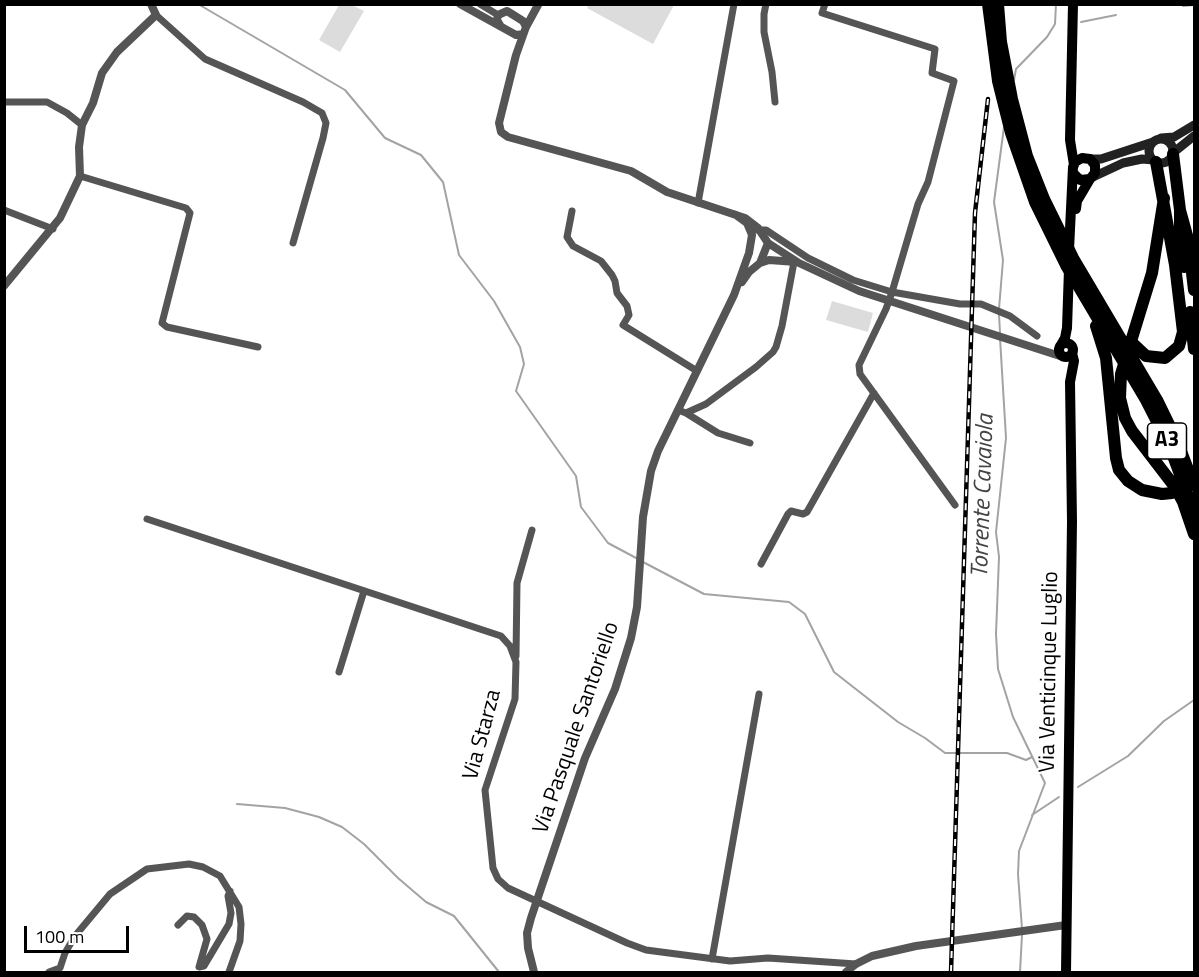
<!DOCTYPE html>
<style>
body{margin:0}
#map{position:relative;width:1199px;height:977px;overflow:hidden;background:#fff;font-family:"Titillium Web",sans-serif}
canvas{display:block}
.frame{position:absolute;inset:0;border:6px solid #000;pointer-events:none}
.scale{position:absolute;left:24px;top:926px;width:105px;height:27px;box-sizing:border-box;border:3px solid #000;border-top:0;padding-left:8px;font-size:18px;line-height:21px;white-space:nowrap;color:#000;-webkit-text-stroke:4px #fff;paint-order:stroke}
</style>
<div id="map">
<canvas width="1199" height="977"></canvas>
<div class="frame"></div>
<div class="scale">100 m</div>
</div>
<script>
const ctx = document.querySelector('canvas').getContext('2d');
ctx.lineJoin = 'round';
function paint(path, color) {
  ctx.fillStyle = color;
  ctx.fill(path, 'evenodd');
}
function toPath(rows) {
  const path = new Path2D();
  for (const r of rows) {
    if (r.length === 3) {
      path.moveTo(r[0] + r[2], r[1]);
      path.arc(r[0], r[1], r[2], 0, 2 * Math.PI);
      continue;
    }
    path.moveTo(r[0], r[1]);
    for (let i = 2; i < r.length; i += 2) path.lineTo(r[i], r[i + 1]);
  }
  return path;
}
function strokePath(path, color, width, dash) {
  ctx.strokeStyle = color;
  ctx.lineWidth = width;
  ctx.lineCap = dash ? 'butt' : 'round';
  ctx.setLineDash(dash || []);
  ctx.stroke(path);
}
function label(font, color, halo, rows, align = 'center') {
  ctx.font = font + ' "Titillium Web",sans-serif';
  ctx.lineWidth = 4.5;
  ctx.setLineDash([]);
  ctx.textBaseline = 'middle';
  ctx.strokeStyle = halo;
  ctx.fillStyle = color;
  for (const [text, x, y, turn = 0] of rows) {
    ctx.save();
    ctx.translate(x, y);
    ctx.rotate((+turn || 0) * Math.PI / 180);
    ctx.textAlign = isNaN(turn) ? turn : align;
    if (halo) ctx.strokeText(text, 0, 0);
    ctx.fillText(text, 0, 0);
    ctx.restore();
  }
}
const green = toPath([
 [589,4,674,4,674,5,653,44,587,8],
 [339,5,352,5,364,11,340,52,319,40],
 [832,301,873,313,868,332,826,320]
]);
const stream = toPath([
 [198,4,345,90,385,138,421,155,443,182,459,255,494,301,520,347,524,364,516,391,576,476,581,507,608,543,638,559],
 [1183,6,1194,5],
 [1081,22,1116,15],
 [1014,80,1016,69,1047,37,1055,24,1056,4],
 [999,309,1003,260,994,202,1004,127],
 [999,314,1000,333],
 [1000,338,1006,438,996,532,999,557,996,634,998,669,1013,717,1045,783,1019,851,1018,874,1022,929],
 [643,562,704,594,789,602,805,614,834,672,898,722,925,738,945,753,1007,753,1026,760,1032,757],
 [1078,787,1128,756,1164,721,1194,700],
 [237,804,285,808,319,817,342,827,364,844,398,878,426,902,454,916,499,972],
 [1032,815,1059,797],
 [1020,972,1022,935]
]);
const minor = toPath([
 [480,4,498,15],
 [766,4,764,14,764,32,772,72,775,102],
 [825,4,822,13,935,49,932,73,954,81,928,182,918,204,892,292,886,309,859,365,860,374,955,505],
 [156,15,205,59,303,102,322,113,326,123,323,138,293,243],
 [4,102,47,102,67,113,82,125],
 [80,176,186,208,190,213,162,323,167,327,258,347],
 [698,203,734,4],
 [4,210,53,229],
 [572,211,567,237,573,246,601,261,612,275,615,281,617,293,627,306,629,315,623,325,697,371],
 [756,230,766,230,808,258,853,280,892,292,960,304,981,304,1010,316,1037,336],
 [678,410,686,413,706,404,756,367,773,352,776,347,782,326,794,262],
 [686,413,718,433,750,443],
 [147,519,501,636,510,646,516,662,515,699,485,790,493,868,498,879,508,888,627,943,646,950,730,961,768,958,856,964],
 [761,564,788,514,791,511,803,514,807,512,874,393],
 [516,656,517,583,532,530],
 [339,672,364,591],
 [178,925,187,916,194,917,202,925,207,939,199,967,204,966,229,924,231,913,228,896,230,891],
 [712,959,759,694],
 [49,972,60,968,65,953,75,936,110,894,147,869,189,864,203,867,220,876,239,907,241,924,240,941,229,972]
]);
const tertiary = toPath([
 [460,4,516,35,523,34],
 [538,5,526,27,516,55,499,123,501,132,508,137,631,171,667,192,745,218,758,228,768,243,799,263,859,291,1063,357],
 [500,25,497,20,498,15,507,11,523,21,526,27],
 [760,263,769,260,796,262],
 [742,282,749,272,760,263,768,243],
 [4,286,60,218,80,176,79,147,82,125,93,103,102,73,117,52,156,15,151,4],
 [534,972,528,948,527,933,531,918,585,758,615,689,631,638,637,607,643,517,651,471,658,451,734,295,749,253,752,235,747,223,736,215],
 [846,972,856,964,872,956,916,946,1066,925]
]);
const secondary = toPath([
 [1161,138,1174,137,1194,125],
 [1161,151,12],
 [1174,152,1194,136],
 [1090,159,1101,159,1153,142],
 [1093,177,1123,163,1142,159,1154,160]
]);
const primary = toPath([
 [1073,4,1070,140,1074,165],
 [1076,209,1077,201,1090,179],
 [1069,250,1073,167,1075,162,1082,158,1090,159,1095,165,1095,173,1090,179,1080,180,1073,173],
 [1066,350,7],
 [1061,345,1065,338,1067,328,1069,269],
 [1066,972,1072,521,1070,382,1074,361,1072,353]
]);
const motorway = toPath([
 [988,4,998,81,1011,133,1035,202,1067,267,1146,400,1169,445,1194,512],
 [998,4,1001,42,1012,99,1027,156,1044,199,1073,258,1157,400,1177,441,1194,485],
 [1173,154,1180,210,1188,239,1194,290],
 [1164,198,1152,273,1121,374,1120,398,1125,418,1132,431,1175,487,1183,502,1194,534],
 [1180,210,1180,240,1184,267],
 [1190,312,1194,349],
 [1096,326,1106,358,1116,458,1119,470,1128,481,1142,490,1162,494,1172,493],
 [1130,341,1146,356,1165,358,1179,346,1183,332,1175,265,1156,162]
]);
const rail = toPath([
 [951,972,975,213,988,99]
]);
const shields = [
 [1167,441,39]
];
const shieldNames = [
 ["A3",1167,441]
];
const streetNames = [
 ["Via Venticinque Luglio",1050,672,-89],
 ["Via Pasquale Santoriello",577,728,-71],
 ["Via Starza",483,735,-75]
];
const waterNames = [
 ["Torrente Cavaiola",984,496,-88]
];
paint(green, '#dcdcdc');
strokePath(stream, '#a3a3a3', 2);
strokePath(minor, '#555', 7);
strokePath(tertiary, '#555', 8);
strokePath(secondary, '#222', 9);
strokePath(primary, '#000', 10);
strokePath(motorway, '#000', 12);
strokePath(rail, '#000', 4.5);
strokePath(rail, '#fff', 2, [7]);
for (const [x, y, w] of shields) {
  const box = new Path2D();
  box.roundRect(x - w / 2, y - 18, w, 36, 4.5);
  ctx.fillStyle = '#fff';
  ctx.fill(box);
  strokePath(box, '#000', 1.5);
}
label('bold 21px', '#000', null, shieldNames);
label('22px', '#000', '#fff', streetNames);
label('italic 24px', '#444', '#fff', waterNames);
</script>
